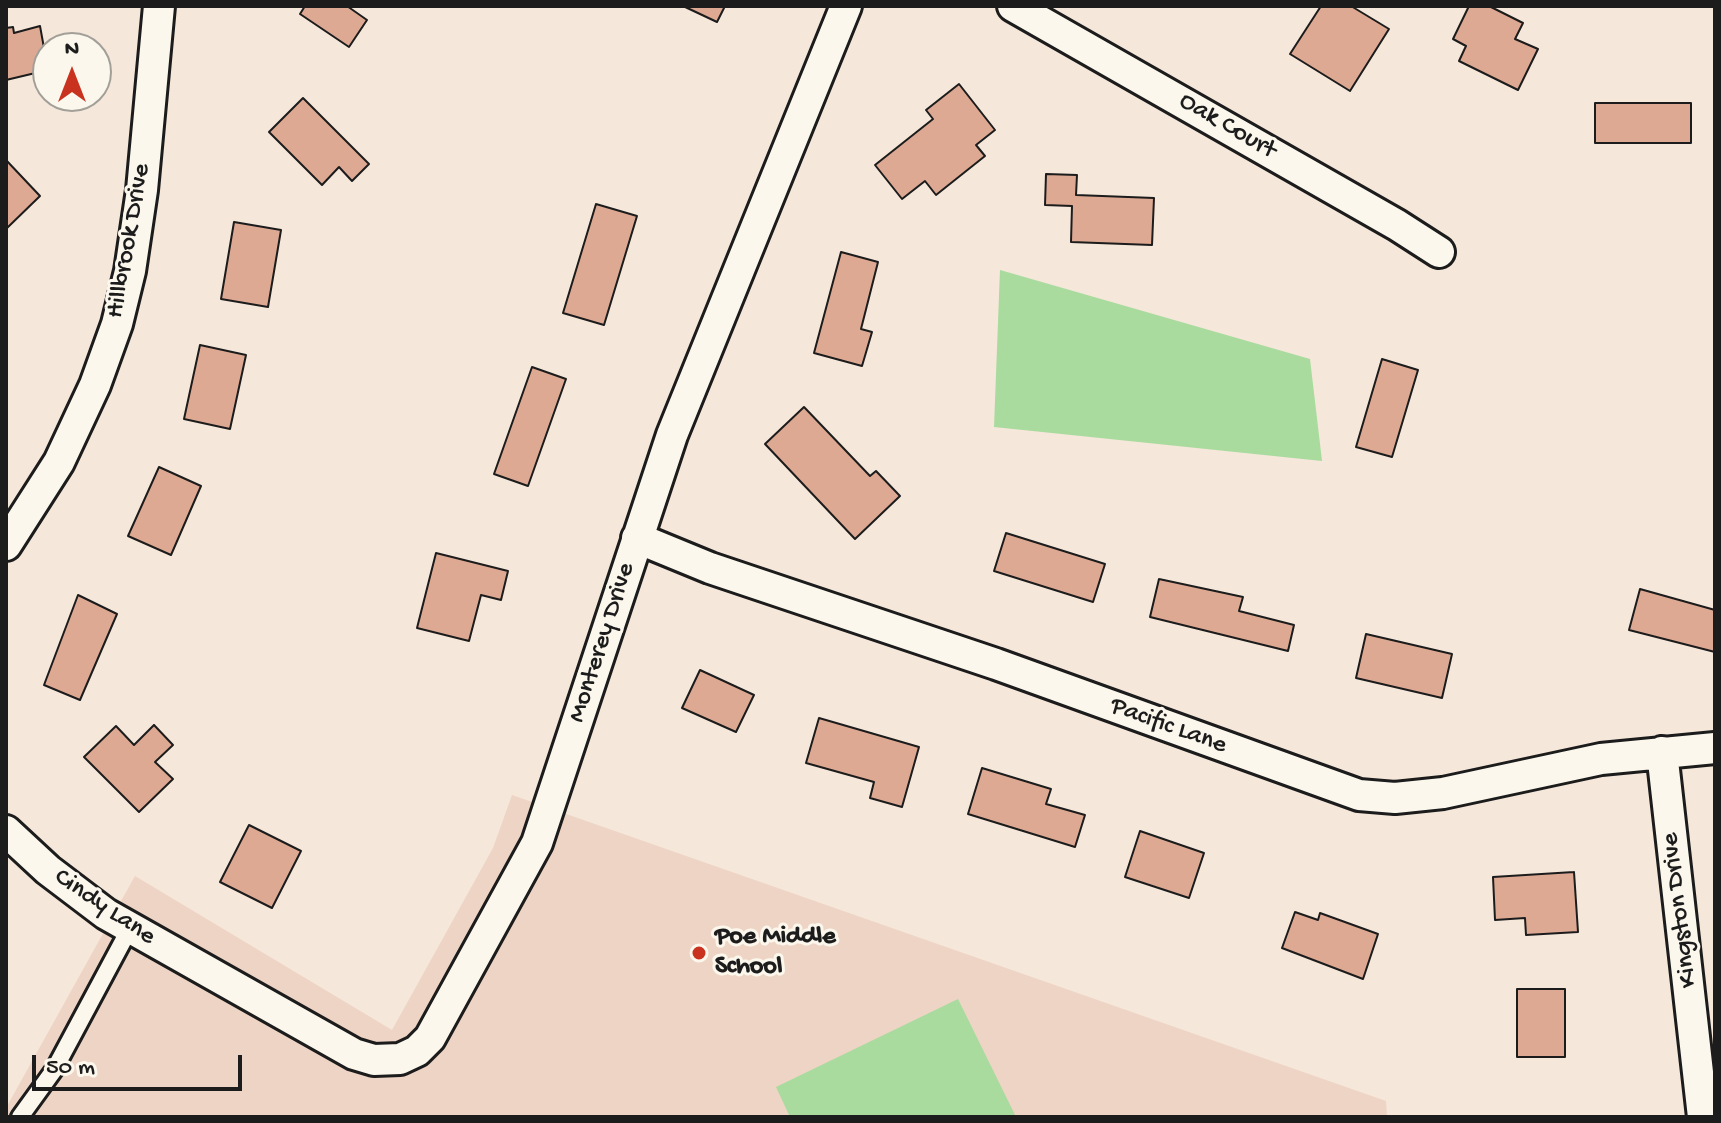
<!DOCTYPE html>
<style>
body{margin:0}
#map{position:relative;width:1721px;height:1123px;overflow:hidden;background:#f5e7da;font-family:"Gochi Hand",sans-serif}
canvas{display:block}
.frame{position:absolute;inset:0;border:8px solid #1c1c1c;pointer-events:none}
.north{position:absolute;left:32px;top:32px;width:80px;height:80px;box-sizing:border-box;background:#fbf7ec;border:2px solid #a29f99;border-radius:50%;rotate:0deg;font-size:22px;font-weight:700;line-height:32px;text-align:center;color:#1c1c1c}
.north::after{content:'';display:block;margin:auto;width:28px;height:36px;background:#c8321e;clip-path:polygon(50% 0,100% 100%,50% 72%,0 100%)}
.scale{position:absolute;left:32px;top:1055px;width:210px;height:36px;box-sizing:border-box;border:4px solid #1c1c1c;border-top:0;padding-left:10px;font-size:24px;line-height:28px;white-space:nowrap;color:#1c1c1c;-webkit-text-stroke:6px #fbf7ec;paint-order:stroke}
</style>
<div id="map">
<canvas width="1721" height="1123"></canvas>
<div class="frame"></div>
<div class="north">N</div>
<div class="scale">50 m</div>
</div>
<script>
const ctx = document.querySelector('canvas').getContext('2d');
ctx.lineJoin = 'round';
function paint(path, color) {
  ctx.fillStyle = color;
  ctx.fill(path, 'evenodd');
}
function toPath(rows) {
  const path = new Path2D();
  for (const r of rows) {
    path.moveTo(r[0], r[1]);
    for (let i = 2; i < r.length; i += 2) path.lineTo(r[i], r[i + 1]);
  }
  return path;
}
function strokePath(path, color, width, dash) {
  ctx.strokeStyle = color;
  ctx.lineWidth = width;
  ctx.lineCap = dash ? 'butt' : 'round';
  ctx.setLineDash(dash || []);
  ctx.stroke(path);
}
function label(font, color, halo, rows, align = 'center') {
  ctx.font = font + ' "Gochi Hand",sans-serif';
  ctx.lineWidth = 6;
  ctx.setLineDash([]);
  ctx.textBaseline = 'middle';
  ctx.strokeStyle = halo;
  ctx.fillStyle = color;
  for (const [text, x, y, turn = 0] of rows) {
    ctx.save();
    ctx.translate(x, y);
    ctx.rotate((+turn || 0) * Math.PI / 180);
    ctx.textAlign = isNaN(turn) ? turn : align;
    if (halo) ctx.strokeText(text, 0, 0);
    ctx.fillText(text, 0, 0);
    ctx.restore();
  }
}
const built = toPath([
 [512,795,1386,1101,1387,1117,6,1117,6,1108,135,876,392,1030,493,848]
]);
const green = toPath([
 [1000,270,1310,359,1322,461,994,427],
 [958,999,1016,1117,790,1117,776,1087]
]);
const building = toPath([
 [305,6,347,6,367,20,349,47,300,14,305,6],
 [683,6,725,6,717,22,683,6],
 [1321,6,1351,6,1389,29,1350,91,1290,54,1321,6],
 [1469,6,1489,6,1523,23,1515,39,1538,49,1518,90,1459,61,1466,46,1453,39,1469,6],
 [40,26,48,70,6,80,6,28,13,27,14,33,40,26],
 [959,84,995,130,976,145,985,156,936,195,925,181,902,199,875,165,933,119,926,110,959,84],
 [303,98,369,164,352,181,339,167,322,185,269,132,303,98],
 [1595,103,1691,103,1691,143,1595,143,1595,103],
 [6,160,40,196,6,229,6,160],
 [1046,174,1077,175,1076,195,1154,198,1152,245,1071,242,1072,206,1045,205,1046,174],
 [596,204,637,216,604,325,563,313,596,204],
 [234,222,281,230,268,307,221,299,234,222],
 [841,252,878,262,861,329,872,332,862,366,814,353,841,252],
 [200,345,246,355,230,429,184,419,200,345],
 [1382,359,1418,370,1392,457,1356,447,1382,359],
 [532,367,566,379,528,486,494,474,532,367],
 [804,407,870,476,876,471,900,496,855,539,765,444,804,407],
 [159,467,201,486,171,555,128,536,159,467],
 [1006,533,1105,564,1093,602,994,571,1006,533],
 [436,553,508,571,501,600,481,595,469,641,417,628,436,553],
 [1159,579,1243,597,1239,611,1294,625,1288,651,1150,617,1159,579],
 [1640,589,1715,610,1715,652,1629,630,1640,589],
 [78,595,117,614,80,700,44,685,78,595],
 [1366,634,1452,654,1442,698,1356,678,1366,634],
 [700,670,754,695,736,732,682,708,700,670],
 [819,718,919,747,902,807,870,798,874,782,806,763,819,718],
 [154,725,173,745,155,762,173,779,139,812,84,757,116,726,134,745,154,725],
 [982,768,1051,789,1046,804,1085,815,1075,847,968,814,982,768],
 [249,825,301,851,272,908,220,882,249,825],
 [1140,831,1204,853,1189,898,1125,877,1140,831],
 [1574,872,1578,932,1526,935,1525,918,1495,920,1493,877,1574,872],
 [1295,912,1318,920,1320,913,1378,934,1363,979,1282,948,1295,912],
 [1517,989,1565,989,1565,1057,1517,1057,1517,989]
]);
const service = toPath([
 [20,1117,54,1070,130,928]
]);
const minor = toPath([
 [1013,6,1397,225,1439,252],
 [637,538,710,568,996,664,1359,795,1395,798,1443,793,1601,759,1715,748],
 [6,545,59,462,95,385,117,324,130,271,142,190,159,6],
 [1662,752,1703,1117],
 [6,831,48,870,106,914,354,1054,374,1060,400,1059,417,1051,430,1038,537,843,672,435,846,6]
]);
const markers = [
 [699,953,8,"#c8321e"]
];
const streetNames = [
 ["Oak Court",1227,127,30],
 ["Hillbrook Drive",130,241,-80],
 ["Monterey Drive",603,643,-72],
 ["Pacific Lane",1168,727,20],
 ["Cindy Lane",104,908,34],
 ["Kingston Drive",1681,910,-97]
];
const poiNames = [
 ["Poe Middle",715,938],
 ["School",715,968]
];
paint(built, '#eed4c5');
paint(green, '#a8db9d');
paint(building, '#dea993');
strokePath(building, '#1c1c1c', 2);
strokePath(service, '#1c1c1c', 22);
strokePath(minor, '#1c1c1c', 36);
strokePath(service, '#fbf7ec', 16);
strokePath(minor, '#fbf7ec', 30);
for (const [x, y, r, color] of markers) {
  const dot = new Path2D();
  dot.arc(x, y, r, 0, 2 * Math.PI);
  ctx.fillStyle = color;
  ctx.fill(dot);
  strokePath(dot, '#fbf7ec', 3);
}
label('26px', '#1c1c1c', '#fbf7ec', streetNames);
label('bold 26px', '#1c1c1c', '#fbf7ec', poiNames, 'left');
</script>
